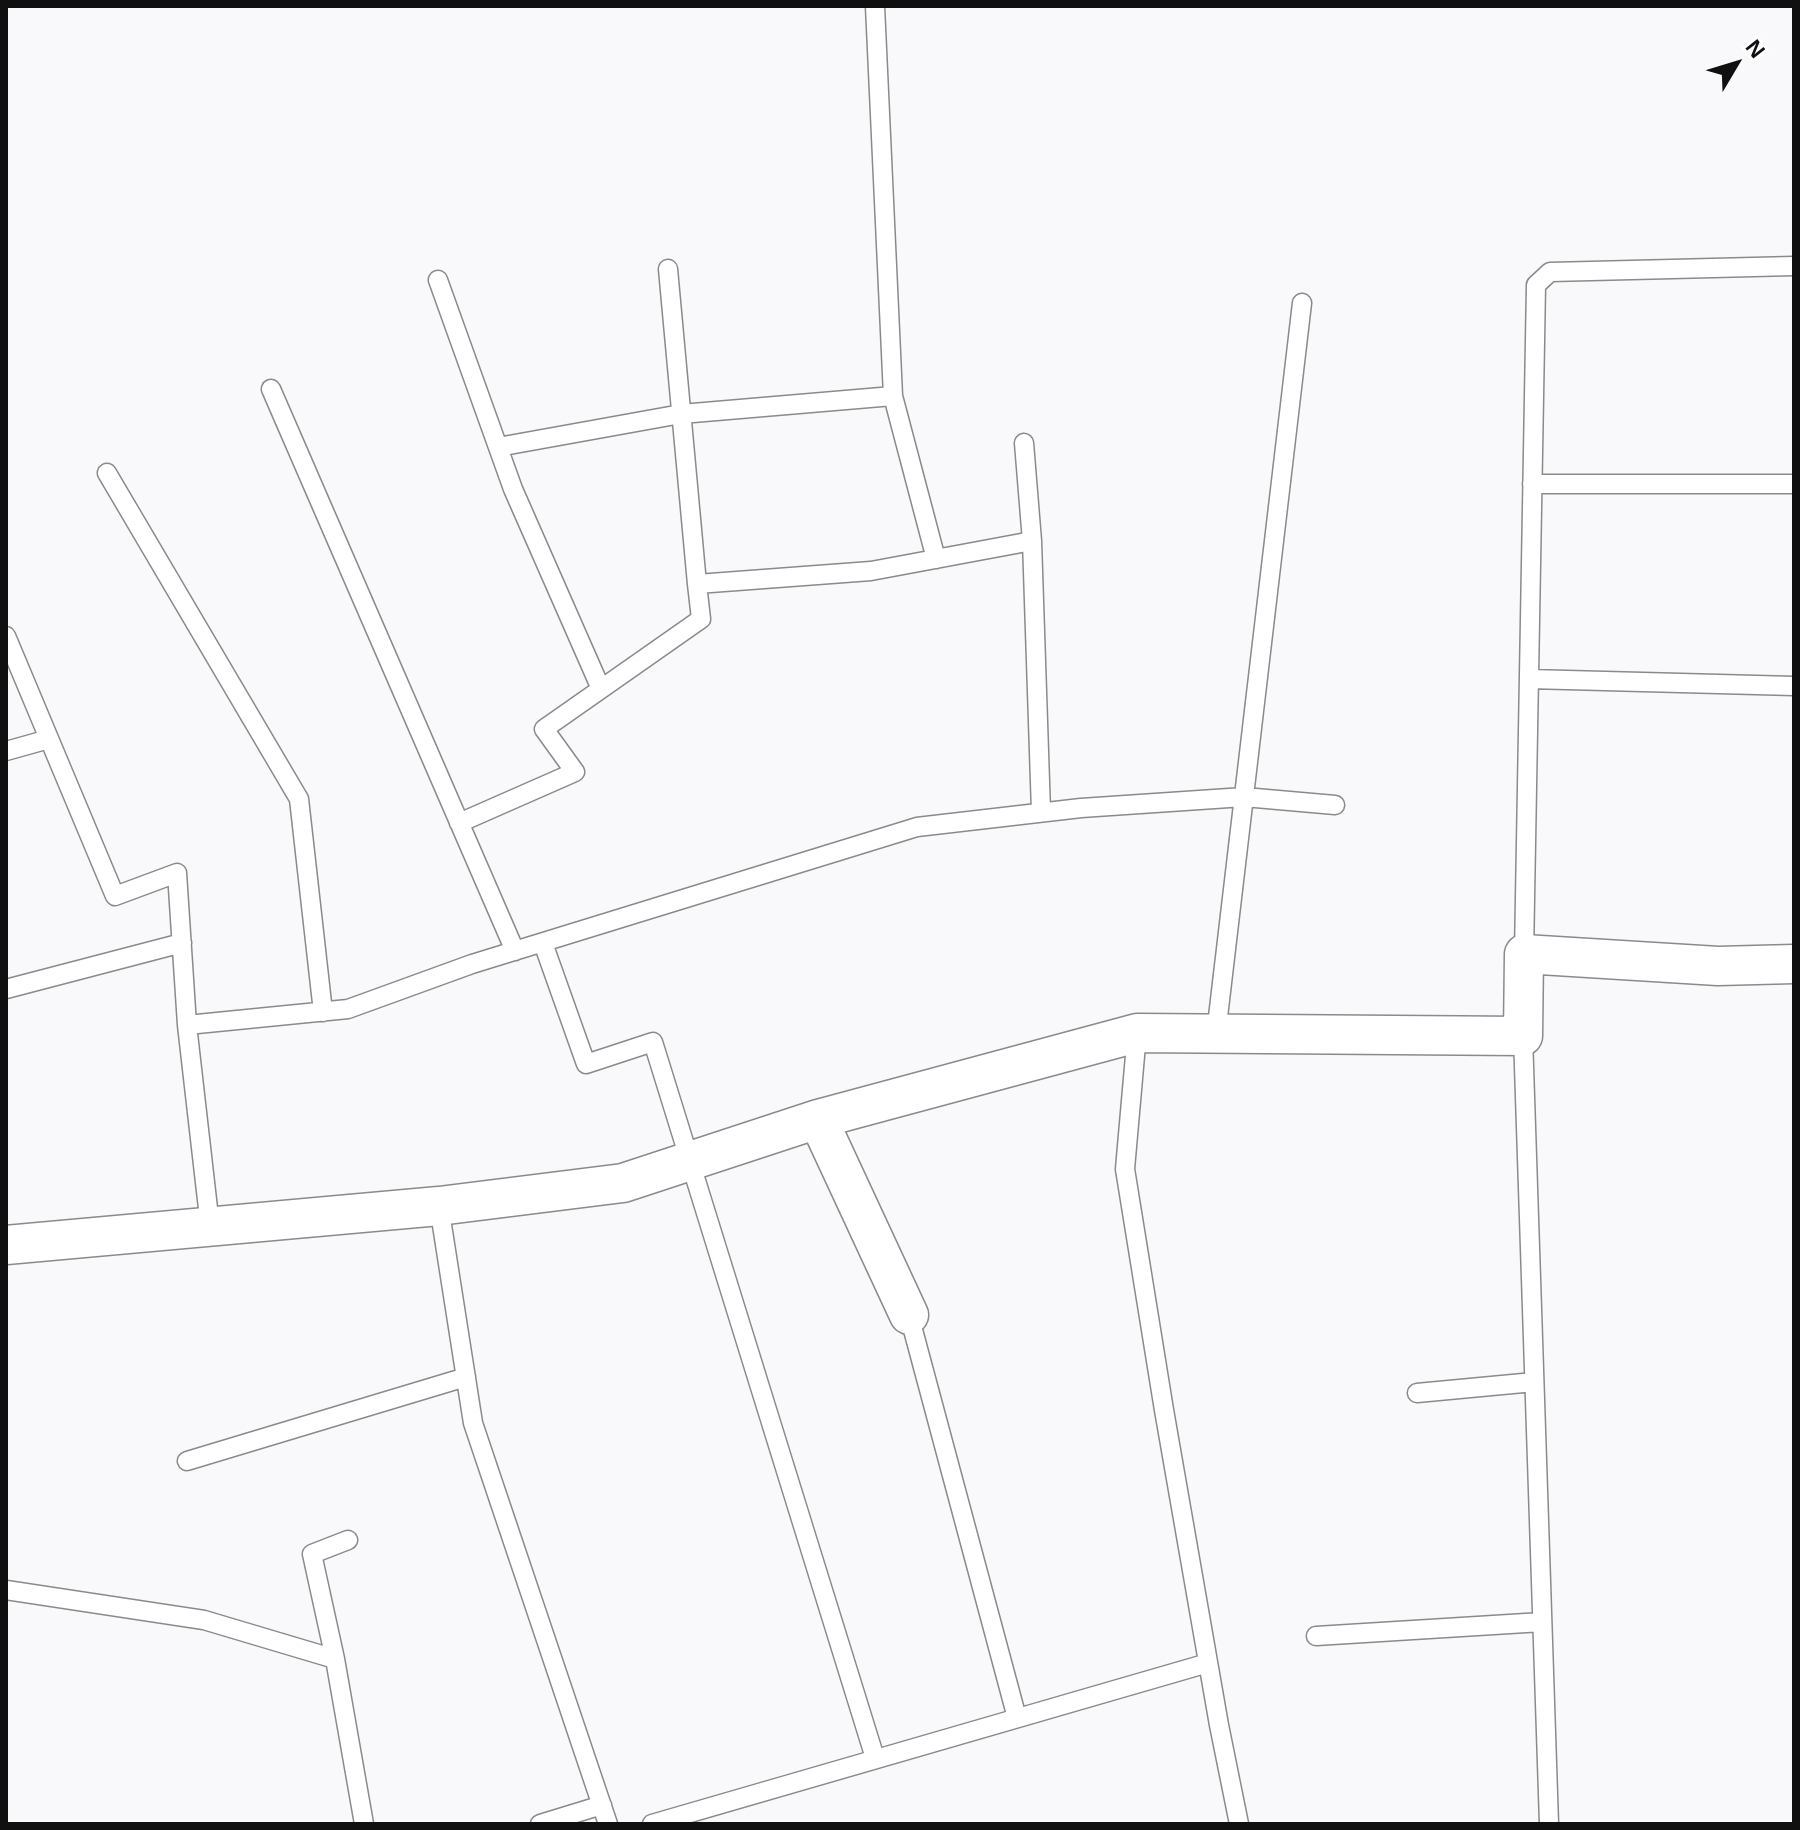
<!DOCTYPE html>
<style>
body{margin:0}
#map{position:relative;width:1800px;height:1830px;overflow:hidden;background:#f9f9fc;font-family:Helvetica,sans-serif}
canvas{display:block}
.frame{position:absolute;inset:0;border:8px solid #101011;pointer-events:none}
.north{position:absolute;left:1696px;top:24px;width:80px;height:80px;-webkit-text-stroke:6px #fff;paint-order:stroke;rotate:52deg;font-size:22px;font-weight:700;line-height:32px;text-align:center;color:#101011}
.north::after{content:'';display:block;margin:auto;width:28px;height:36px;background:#101011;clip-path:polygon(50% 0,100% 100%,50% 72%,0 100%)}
</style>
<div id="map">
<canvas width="1800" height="1830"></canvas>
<div class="frame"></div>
<div class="north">N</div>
</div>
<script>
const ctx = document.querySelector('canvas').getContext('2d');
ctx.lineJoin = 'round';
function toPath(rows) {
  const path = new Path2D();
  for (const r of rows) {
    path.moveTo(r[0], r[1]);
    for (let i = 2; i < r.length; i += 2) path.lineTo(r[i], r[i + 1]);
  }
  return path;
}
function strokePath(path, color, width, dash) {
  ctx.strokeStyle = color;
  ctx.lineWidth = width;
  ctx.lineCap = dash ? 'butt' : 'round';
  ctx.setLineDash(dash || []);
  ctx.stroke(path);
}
const lane = toPath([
 [875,6,893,396,936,559],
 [668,269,697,584],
 [438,280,513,489,601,689],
 [271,389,515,951],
 [1024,443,1032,541,1041,812],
 [498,447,681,414,893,396],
 [107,473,299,799,323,1012],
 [1532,484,1794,484],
 [6,636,115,896,177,873,187,1025,210,1226],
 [1529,679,1794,686],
 [6,751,49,739],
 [459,823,575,772,544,729,701,619,697,584,871,571,1032,541],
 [543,943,586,1064,653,1042,875,1758],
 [1524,954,1536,285,1550,272,1794,266],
 [6,989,182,943],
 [187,1025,348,1009,472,964,917,827,1081,808,1244,797,1335,805],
 [1137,1033,1125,1169,1164,1410,1219,1725,1239,1824],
 [1216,1034,1302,303],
 [1523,1036,1549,1824],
 [439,1206,473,1423,608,1824],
 [909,1315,1017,1718],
 [1417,1393,1534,1382],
 [187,1461,466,1377],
 [348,1540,312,1554,335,1659,364,1824],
 [6,1590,204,1620,335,1659],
 [1316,1636,1542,1622],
 [540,1824,602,1805],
 [652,1824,1208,1663]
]);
const street = toPath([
 [818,1119,909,1315],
 [6,1245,439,1206,623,1183,818,1119,1137,1033,1523,1036,1524,954,1718,966,1794,964]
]);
strokePath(lane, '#8a8a8d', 21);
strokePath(street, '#8a8a8d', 41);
strokePath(lane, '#fff', 18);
strokePath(street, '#fff', 38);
</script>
